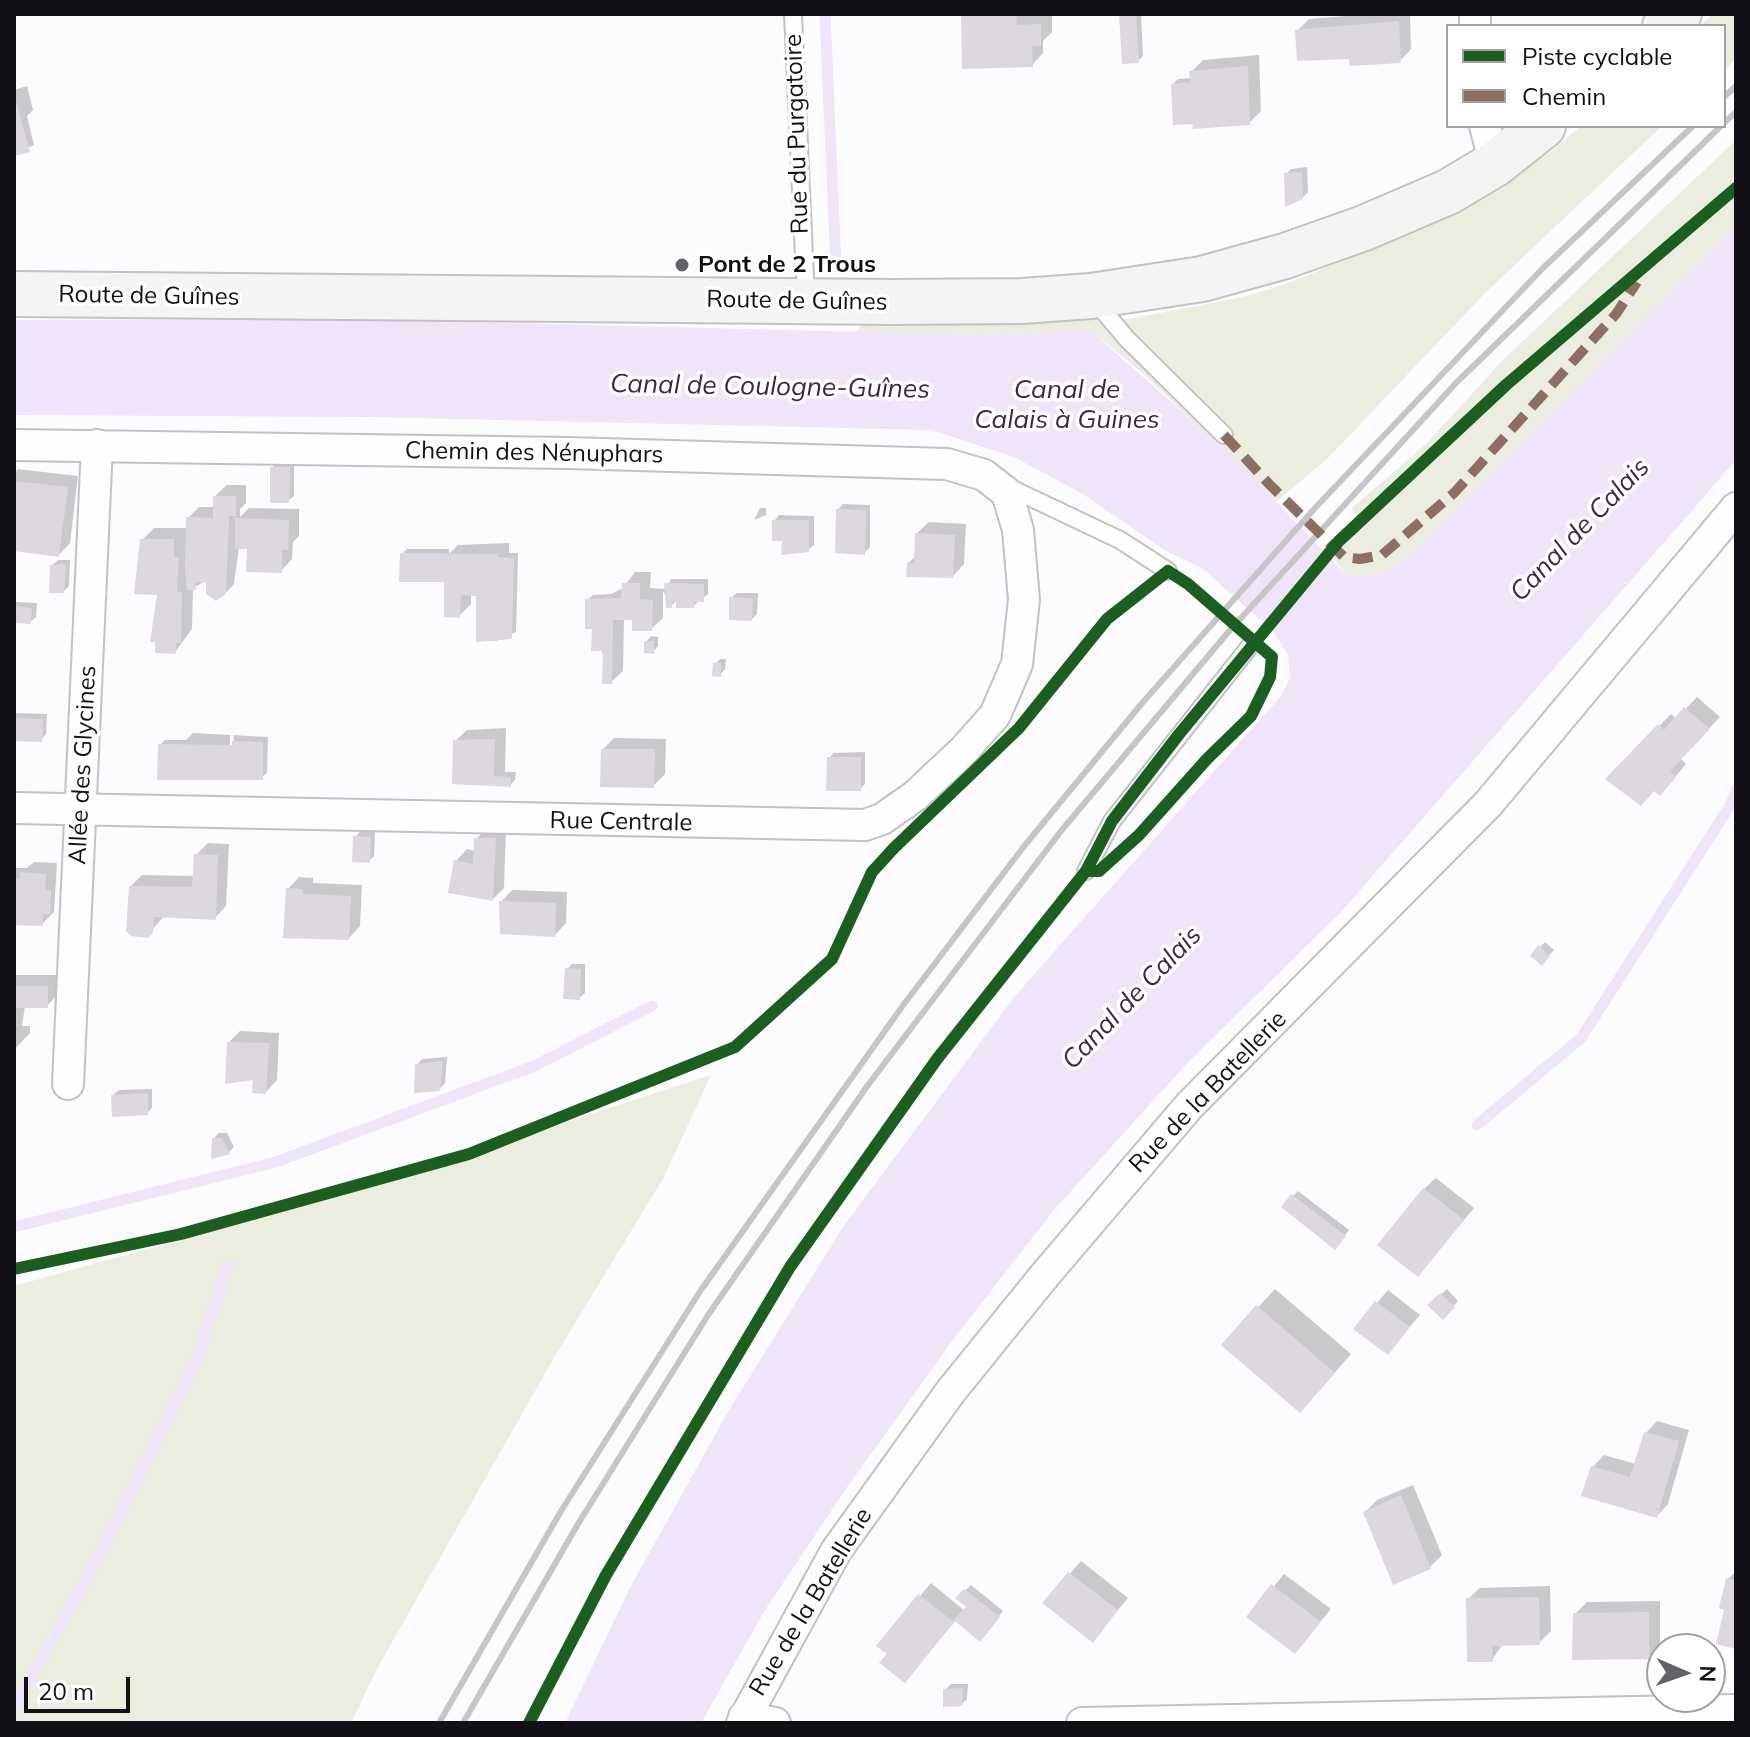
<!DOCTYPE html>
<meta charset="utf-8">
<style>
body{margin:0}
#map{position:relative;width:1750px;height:1737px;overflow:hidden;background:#fcfbfd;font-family:Mulish,sans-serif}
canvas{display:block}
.frame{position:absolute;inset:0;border:16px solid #120f15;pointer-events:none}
.legend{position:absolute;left:1446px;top:24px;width:280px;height:104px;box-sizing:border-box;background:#fff;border:2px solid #a09fa1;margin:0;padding:10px 14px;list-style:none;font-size:24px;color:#120f15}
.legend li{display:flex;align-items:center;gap:16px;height:40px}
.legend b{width:40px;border:2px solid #a09fa1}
.north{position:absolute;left:1646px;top:1633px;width:80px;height:80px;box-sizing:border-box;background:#fff;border:2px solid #a09fa1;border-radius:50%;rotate:92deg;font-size:22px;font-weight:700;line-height:32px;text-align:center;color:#120f15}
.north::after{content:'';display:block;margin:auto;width:28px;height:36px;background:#646266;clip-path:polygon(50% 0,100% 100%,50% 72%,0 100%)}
.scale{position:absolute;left:24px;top:1677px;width:106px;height:36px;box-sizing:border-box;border:4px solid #120f15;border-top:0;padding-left:10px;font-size:24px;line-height:28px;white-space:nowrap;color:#120f15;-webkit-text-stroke:6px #fff;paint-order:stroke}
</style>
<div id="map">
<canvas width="1750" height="1737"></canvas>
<div class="frame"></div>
<ul class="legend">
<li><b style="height:10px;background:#1b5e20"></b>Piste cyclable</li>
<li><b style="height:10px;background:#8d6e63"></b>Chemin</li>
</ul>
<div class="north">N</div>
<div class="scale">20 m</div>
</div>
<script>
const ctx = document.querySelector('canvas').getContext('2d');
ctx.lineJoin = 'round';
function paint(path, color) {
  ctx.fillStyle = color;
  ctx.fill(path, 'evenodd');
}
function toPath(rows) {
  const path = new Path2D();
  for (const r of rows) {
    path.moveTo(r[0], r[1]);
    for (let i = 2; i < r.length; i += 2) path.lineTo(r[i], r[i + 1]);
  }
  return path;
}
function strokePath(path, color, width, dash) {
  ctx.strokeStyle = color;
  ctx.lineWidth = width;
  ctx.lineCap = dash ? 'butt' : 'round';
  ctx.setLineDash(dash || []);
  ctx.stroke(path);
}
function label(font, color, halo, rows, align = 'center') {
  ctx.font = font + ' Mulish,sans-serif';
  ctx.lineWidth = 7;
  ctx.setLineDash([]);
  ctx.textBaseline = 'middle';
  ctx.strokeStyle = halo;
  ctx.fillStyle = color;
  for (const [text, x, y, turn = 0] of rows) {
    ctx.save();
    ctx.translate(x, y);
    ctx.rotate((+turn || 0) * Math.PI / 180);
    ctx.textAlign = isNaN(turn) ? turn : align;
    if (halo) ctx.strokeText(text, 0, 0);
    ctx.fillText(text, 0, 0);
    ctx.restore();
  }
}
const green = toPath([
 [1713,14,1736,14,1736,59,1724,70,1724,26,1699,26],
 [1581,126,1662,126,1485,293,1327,459,1276,502,1145,375,1090,330,986,335,855,333,865,321,1129,319,1243,297,1286,284,1449,217,1552,151],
 [1736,140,1736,226,1407,558,1385,572,1361,577,1345,574,1334,559,1360,525,1352,508,1426,444,1504,359],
 [711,1075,664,1177,555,1356,379,1665,351,1723,14,1723,14,1286,326,1200]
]);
const water = toPath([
 [1736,226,1736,460,1340,913,1190,1060,1053,1211,952,1341,845,1490,765,1610,701,1723,565,1723,631,1586,729,1410,843,1227,1015,996,1281,696,1290,678,1288,655,1274,632,1202,568,1166,551,1083,494,1014,457,932,430,369,417,14,415,14,320,349,319,986,335,1090,330,1239,462,1345,574,1361,577,1385,572,1407,558]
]);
const shadow = toPath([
 [963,14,1052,14,1052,32,1043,41,1043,53,1032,65],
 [1121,14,1141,14,1143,56,1138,61],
 [1371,14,1410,14,1411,49,1400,61,1351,57,1297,31,1309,19],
 [1259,55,1261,111,1249,123,1173,84,1178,79,1192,78,1191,72,1203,60],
 [27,86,33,110,27,116,34,145,14,154,14,90],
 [1307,167,1308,192,1302,198,1286,174,1291,169],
 [277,462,294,462,294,496,288,501,272,468],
 [18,469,78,476,70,543,59,555,14,549,14,474],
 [227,485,246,485,246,503,240,509,240,517,249,508,299,509,299,536,293,542,292,559,281,571,249,547,239,547,234,584,222,597,216,599,207,580,193,588,192,629,175,652,142,540,154,528,188,528,188,518,199,507,215,507,215,496],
 [843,504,870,505,870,547,864,553,838,510],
 [760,508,766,508,766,515,754,520],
 [779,515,814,516,814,545,808,550,784,539,774,521],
 [929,522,966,524,964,564,953,576,908,563,916,556,917,533],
 [509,543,509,553,518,553,516,632,496,641,478,640,478,594,471,594,471,604,459,616,446,580,402,554,407,549,449,549,449,554,458,545],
 [58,560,70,560,69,586,64,591,52,565],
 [635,572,651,572,650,588,666,589,671,579,708,579,708,594,693,606,678,599,671,606,663,591,663,618,651,629,634,618,624,618,623,671,611,682,587,600,593,595,611,594,623,588],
 [737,593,758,593,757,614,752,619,731,598],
 [16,602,37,603,36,617,30,622,14,621],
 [651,636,658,637,658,646,653,652,646,642],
 [720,659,726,659,725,669,720,675,715,664],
 [1697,697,1720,717,1680,758,1686,764,1671,782,1655,789,1608,779,1671,714,1676,719],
 [14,713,47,714,46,734,41,740,14,739],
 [506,728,505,772,516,772,515,780,510,785,496,785,455,741,467,730],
 [193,733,268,737,267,772,262,778,159,778,160,745,165,740,186,740],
 [230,735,234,735,233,770,229,770],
 [614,738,666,739,665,774,653,786,603,749],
 [865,752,865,784,860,789,829,758,834,753],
 [488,827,506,828,504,888,493,899,456,861,467,849,476,851,476,839],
 [360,832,375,832,374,856,369,861,355,837],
 [208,843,229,844,226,906,215,918,164,916,147,936,130,887,142,875,195,876,196,855],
 [34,862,57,863,54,912,42,924,14,923,14,868,27,868],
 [299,877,313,878,313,883,362,885,360,926,349,938,288,889],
 [512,890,567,892,566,923,555,935,501,902],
 [1545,942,1554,950,1541,963,1532,955],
 [14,962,16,975,59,975,58,994,47,1006,25,1006,22,1026,30,1026,30,1033,14,1050],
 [572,964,585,964,585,993,579,998,567,969],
 [240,1031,279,1033,277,1080,266,1092,229,1042],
 [447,1057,445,1083,439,1089,417,1065,422,1059],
 [152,1089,152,1108,147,1113,113,1095,119,1090],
 [219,1133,227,1133,234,1147,229,1152,214,1138],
 [1436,1178,1474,1208,1418,1275,1424,1189],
 [1298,1191,1349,1230,1340,1242,1293,1196],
 [1275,1289,1351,1354,1318,1392,1224,1344],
 [1447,1289,1458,1301,1443,1317,1430,1305],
 [1388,1290,1420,1315,1387,1353,1356,1328],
 [1657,1421,1689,1430,1668,1504,1657,1516,1593,1467,1604,1455,1636,1464,1646,1433],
 [1413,1485,1442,1555,1430,1567,1365,1512,1377,1500],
 [1081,1561,1128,1598,1093,1640,1045,1602],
 [1736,1571,1736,1647,1727,1608,1728,1579],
 [1284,1574,1331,1609,1295,1652,1249,1617],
 [931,1583,965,1611,969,1607,958,1598,971,1585,1003,1611,985,1634,956,1620,905,1681,889,1654,879,1645],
 [1550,1586,1551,1631,1539,1643,1503,1644,1492,1660,1468,1599,1480,1588],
 [1660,1601,1660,1645,1648,1657,1575,1614,1587,1602],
 [951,1684,968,1684,967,1699,962,1704,945,1690]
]);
const stream = toPath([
 [825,14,836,267],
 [1477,1125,1581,1038,1731,804,1736,790],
 [14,1227,276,1162,534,1066,652,1006],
 [14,1708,104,1546,195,1364,228,1264]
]);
const building = toPath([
 [961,14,1016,14,1017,25,1041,24,1041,46,1032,46,1033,67,962,69],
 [1119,14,1136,14,1139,63,1122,64],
 [1399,21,1401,63,1350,66,1349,59,1297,61,1295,30],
 [1248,66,1250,125,1192,129,1193,124,1173,125,1171,84,1190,82,1189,71],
 [14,94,30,152,14,156],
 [1302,172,1303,199,1285,207,1284,173],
 [270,467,290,467,289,503,270,503],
 [14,481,68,487,59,557,14,551],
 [213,496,236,496,236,516,229,516,226,593,216,601,206,594,206,582,196,582,196,590,187,590,185,569,186,517,213,518],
 [836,509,866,510,865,555,835,553],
 [235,518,289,520,288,550,282,550,282,573,246,572,247,549,235,549],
 [772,520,809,520,809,552,781,555,782,541,772,541],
 [915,533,955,535,953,578,906,577,907,563,914,563],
 [140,539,174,539,174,557,179,557,177,592,182,592,181,643,176,643,176,654,155,653,155,642,150,642,157,595,134,594],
 [400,553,498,554,498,557,514,558,512,639,476,642,476,596,461,595,460,618,444,617,444,582,399,582],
 [66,564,64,593,49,593,50,565],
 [622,583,640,583,640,599,653,600,652,631,632,631,632,620,613,620,612,684,602,684,603,651,591,651,592,629,585,629,585,599,621,598],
 [664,583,704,584,704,602,693,602,694,608,676,608,676,602,672,601,672,608,666,608],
 [729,597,753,598,752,621,729,620],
 [14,606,32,608,31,624,14,623],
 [644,641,654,641,654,654,644,653],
 [713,663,721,663,721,677,712,676],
 [1684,707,1710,729,1670,771,1676,777,1660,796,1654,791,1641,806,1605,779,1658,724,1664,730],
 [14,718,43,719,42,742,14,741],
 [495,739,494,776,511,777,511,787,452,784,453,740],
 [232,741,263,742,263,780,157,780,158,744,232,745],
 [601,749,655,749,654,788,600,787],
 [827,757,861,757,861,791,826,791],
 [353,836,371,837,370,863,352,862],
 [474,838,496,838,493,901,448,893,454,860,473,864],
 [194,854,218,855,216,920,154,917,153,933,148,938,131,936,126,931,129,886,192,887],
 [20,872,46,874,45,890,51,890,50,914,43,914,43,926,14,925,14,879,20,879],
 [286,888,303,889,303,894,351,896,349,940,283,938],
 [499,901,556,903,555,937,500,934],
 [1538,945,1550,956,1542,966,1530,956],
 [565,968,581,969,580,1000,563,999],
 [14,986,48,986,48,1008,14,1008],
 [227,1042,269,1043,266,1094,252,1093,253,1080,225,1084],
 [443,1061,440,1091,414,1093,415,1064],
 [148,1093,148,1115,112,1117,111,1095],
 [212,1138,222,1138,230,1154,211,1159],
 [1423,1188,1464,1220,1418,1277,1377,1245],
 [1291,1194,1346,1236,1335,1250,1281,1207],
 [1440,1293,1455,1307,1443,1320,1427,1305],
 [1375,1301,1410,1327,1388,1355,1353,1329],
 [1256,1305,1335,1373,1300,1413,1221,1345],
 [1644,1432,1679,1441,1657,1518,1581,1496,1591,1466,1630,1477],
 [1401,1495,1431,1569,1393,1585,1363,1512],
 [1068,1572,1118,1610,1093,1643,1042,1603],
 [1726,1578,1736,1581,1736,1649,1716,1644,1724,1610,1719,1608],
 [1271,1584,1321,1622,1295,1654,1246,1617],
 [964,1589,1000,1617,980,1642,954,1620,966,1607,955,1598],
 [918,1594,954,1622,905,1683,879,1663,887,1654,876,1646],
 [1539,1597,1540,1645,1492,1646,1493,1662,1467,1662,1466,1598],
 [1649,1612,1649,1659,1572,1660,1573,1613],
 [963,1688,962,1706,943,1707,943,1689]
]);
const lane = toPath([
 [793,14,806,300],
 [1095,301,1127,339,1224,435],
 [1004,485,1120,540,1168,571],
 [1086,871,1112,821,1250,646]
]);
const street = toPath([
 [1475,14,1475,26],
 [1485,126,1495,164],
 [14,445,568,453,947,464,984,475,1007,493,1018,530,1024,600,1017,664,995,715,964,750,915,796,882,819,865,825,14,808],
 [68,1084,97,445],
 [744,1717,775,1723],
 [742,1723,836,1551,951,1391,1045,1275,1189,1106,1488,804,1736,508],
 [1082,1723,1736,1710]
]);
const secondary = toPath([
 [1665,26,1679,14],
 [14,294,893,302,1022,301,1091,296,1202,279,1285,256,1364,228,1448,192,1495,164,1543,126]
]);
const rail = toPath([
 [1724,97,1736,86],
 [1724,123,1736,112],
 [439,1723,561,1511,701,1290,904,1004,1025,845,1143,702,1315,508,1543,268,1693,126],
 [463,1723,578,1524,708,1315,868,1085,1061,831,1230,630,1456,383,1721,126]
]);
const quiet = toPath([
 [1224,435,1269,484,1344,557,1360,559,1382,555,1454,493,1616,314,1637,282]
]);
const cycleway = toPath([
 [14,1269,181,1234,469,1154,735,1047,832,959,872,872,894,848,1019,728,1107,619,1168,571,1188,584,1272,657,1270,677,1251,716,1207,759,1139,835,1099,871,1086,871],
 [529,1723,606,1575,790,1267,937,1059,1086,871,1112,821,1180,733,1339,541,1506,385,1736,188]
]);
const markers = [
 [682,265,8,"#646266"]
];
const streetNames = [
 ["Rue du Purgatoire",797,134,-92],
 ["Route de Guînes",149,296,1],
 ["Route de Guînes",797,301,1],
 ["Chemin des Nénuphars",534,453,1],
 ["Allée des Glycines",83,765,-87],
 ["Rue Centrale",621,822,1],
 ["Rue de la Batellerie",1208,1092,-46],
 ["Rue de la Batellerie",811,1602,-59]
];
const poiNames = [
 ["Pont de 2 Trous",698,265]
];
const waterNames = [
 ["Canal de Coulogne-Guînes",770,387,1],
 ["Canal de",1067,390],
 ["Calais à Guines",1067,420],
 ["Canal de Calais",1580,530,-46],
 ["Canal de Calais",1132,998,-46]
];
paint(green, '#ebedde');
paint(water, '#f0e4f8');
paint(shadow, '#0003');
strokePath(stream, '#f0e4f8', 11);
paint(building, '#dcd8de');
strokePath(lane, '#c3c1c5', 20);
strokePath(street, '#c3c1c5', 34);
strokePath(secondary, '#c3c1c5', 48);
strokePath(lane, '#fffeff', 16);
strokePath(street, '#fffeff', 30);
strokePath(secondary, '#f4f4f2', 44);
strokePath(rail, '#c5c5c6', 6);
strokePath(quiet, '#8d6e63', 10, [20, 10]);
strokePath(cycleway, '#1b5e20', 12);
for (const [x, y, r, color] of markers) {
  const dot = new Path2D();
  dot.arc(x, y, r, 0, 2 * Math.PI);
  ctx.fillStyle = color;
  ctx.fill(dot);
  strokePath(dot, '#fff', 3);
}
label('24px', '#120f15', '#fff', streetNames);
label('bold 24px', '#120f15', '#fff', poiNames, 'left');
label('italic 26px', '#3d254b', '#fff', waterNames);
</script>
